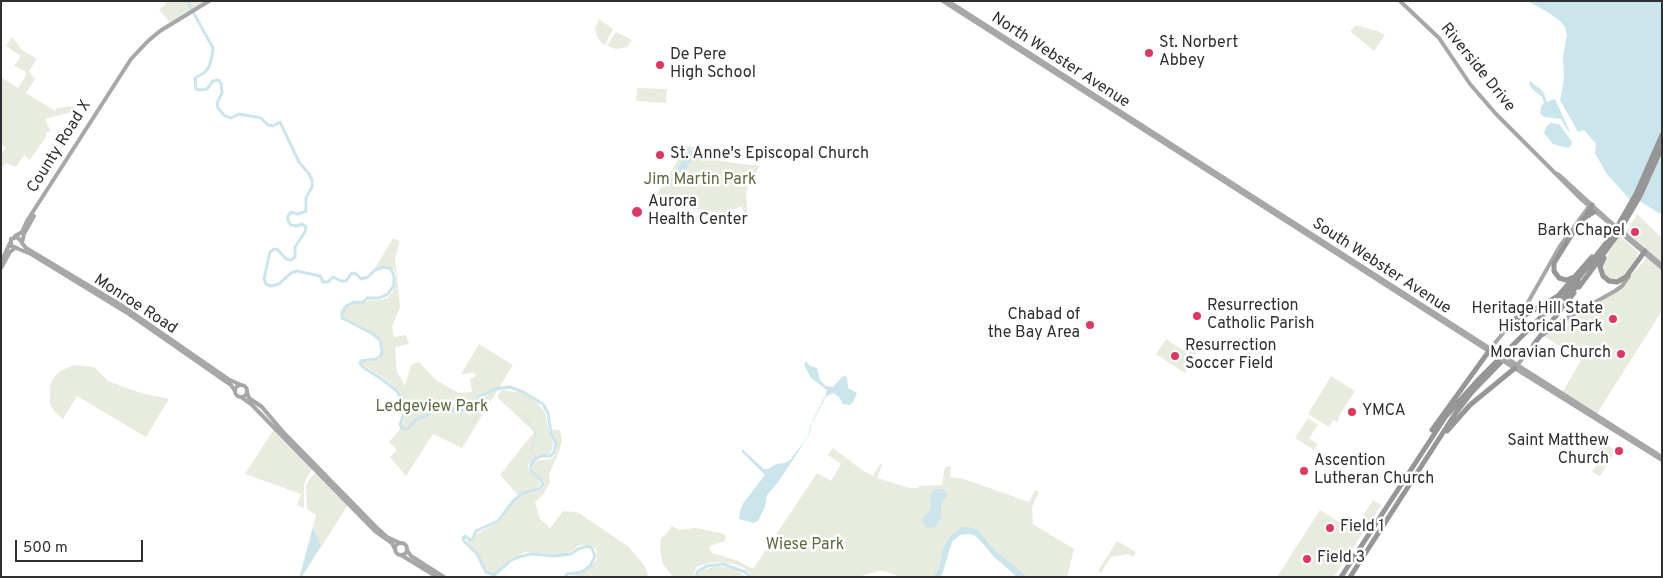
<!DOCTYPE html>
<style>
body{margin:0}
#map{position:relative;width:1663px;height:578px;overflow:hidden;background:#fff;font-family:Overpass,sans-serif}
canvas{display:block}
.frame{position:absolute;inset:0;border:2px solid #2f2f2f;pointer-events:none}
.scale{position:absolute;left:15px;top:540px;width:128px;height:22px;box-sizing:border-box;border:2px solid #2f2f2f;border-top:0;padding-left:6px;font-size:15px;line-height:18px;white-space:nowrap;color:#2f2f2f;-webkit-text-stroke:4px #fff;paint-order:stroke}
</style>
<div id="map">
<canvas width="1663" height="578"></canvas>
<div class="frame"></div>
<div class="scale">500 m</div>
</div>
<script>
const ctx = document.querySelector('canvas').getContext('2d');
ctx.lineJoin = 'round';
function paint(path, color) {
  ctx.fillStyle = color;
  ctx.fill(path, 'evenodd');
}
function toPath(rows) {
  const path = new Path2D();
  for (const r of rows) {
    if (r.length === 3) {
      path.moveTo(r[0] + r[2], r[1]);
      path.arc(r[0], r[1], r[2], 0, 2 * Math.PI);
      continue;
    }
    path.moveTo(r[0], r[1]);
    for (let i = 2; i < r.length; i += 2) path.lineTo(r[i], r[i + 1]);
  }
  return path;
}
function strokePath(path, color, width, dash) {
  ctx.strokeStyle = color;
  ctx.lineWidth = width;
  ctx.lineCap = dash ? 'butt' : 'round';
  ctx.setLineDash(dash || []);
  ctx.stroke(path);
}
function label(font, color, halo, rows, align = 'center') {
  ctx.font = font + ' Overpass,sans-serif';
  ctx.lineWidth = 5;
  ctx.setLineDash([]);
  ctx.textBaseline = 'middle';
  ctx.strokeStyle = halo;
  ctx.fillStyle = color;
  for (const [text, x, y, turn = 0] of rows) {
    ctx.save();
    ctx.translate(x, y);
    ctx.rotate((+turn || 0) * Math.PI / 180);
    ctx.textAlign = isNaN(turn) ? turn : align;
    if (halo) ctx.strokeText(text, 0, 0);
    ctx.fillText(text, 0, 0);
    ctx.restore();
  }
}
const green = toPath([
 [163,1,206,1,170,22,159,10,166,4],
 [599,19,613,29,605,45,599,40,596,34,595,28],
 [1356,25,1377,31,1385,35,1374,51,1350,31],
 [616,32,632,40,627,47,616,49,607,46],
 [12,37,22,50,37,59,29,71,35,79,26,93,55,111,57,108,74,106,75,111,45,119,50,130,49,132,46,132,46,137,30,160,24,155,16,167,7,163,1,167,1,155,6,148,1,144,1,77,18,88,25,77,26,72,14,66,21,56,6,46],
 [637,88,667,89,666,103,636,101],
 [687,146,721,151,720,161,760,166,747,189,746,197,748,217,745,218,742,206,725,213,651,203],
 [1637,214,1662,238,1662,311,1596,415,1562,393,1581,360,1544,336,1556,326,1617,291,1645,260,1647,256,1626,233],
 [1620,236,1638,252,1638,255,1624,277,1612,281,1602,273,1604,260],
 [393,238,400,241,395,257,400,307,392,327,394,337,406,335,409,344,395,347,397,372,405,386,411,365,419,362,436,380,453,390,461,393,472,392,470,378,475,378,476,374,472,372,466,374,461,374,479,344,513,365,462,448,433,434,406,476,390,457,397,450,389,442,400,429,405,417,405,409,402,397,395,387,387,380,362,364,363,362,375,361,380,359,383,352,382,343,373,333,344,318,342,314,347,305,351,302,379,300,387,298,392,293,396,282,396,275,394,269,384,266,374,270],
 [1166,339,1188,354,1192,348,1197,351,1185,373,1156,354],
 [74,365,94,367,108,381,141,393,169,399,146,437,77,396,63,419,55,412,50,405,50,385,54,377,60,371],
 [1331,376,1355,391,1339,416,1338,422,1333,420,1329,427,1308,414],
 [502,390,522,393,537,402,545,412,548,428,553,443,552,450,550,454,537,456,528,465,529,469,540,482,541,485,518,495,500,475,534,432,497,397],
 [1308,418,1318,425,1309,438,1318,444,1314,450,1295,438],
 [274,429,312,469,304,483,304,508,297,505,301,494,245,474],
 [551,429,560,430,562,440,559,452,549,474,550,482,543,495,535,502,540,519,550,528,563,511,575,512,579,513,629,547,644,565,649,577,567,577,584,572,596,561,597,556,596,549,592,546,586,545,580,545,568,553,558,555,525,552,510,559,495,573,490,573,486,570,477,553,467,542,472,540,477,534,500,521,514,501,522,496,543,488,545,482,533,470,532,464,536,461,551,459,556,454,557,444],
 [1606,444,1615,450,1612,454,1613,455,1600,476,1592,472,1602,457,1596,453,1602,445,1604,446],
 [833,448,862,470,873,476,880,464,882,465,877,478,910,488,918,488,919,486,942,485,945,467,951,466,950,477,964,479,1029,502,1035,490,1039,492,1032,507,1033,524,1074,549,1067,577,1028,577,995,550,978,530,955,532,950,536,943,548,939,568,933,577,901,577,884,571,878,571,858,577,749,577,750,574,744,568,733,564,719,562,710,563,696,567,694,577,673,577,663,564,660,551,661,538,665,535,672,526,679,530,697,528,724,534,726,536,725,541,710,546,709,548,712,553,736,560,753,569,817,473,831,481,841,464,828,455],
 [316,473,348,505,302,577,299,577,316,515,307,509,306,485,311,477],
 [1373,500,1381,505,1334,577,1277,577,1320,510,1353,531],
 [1117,541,1136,552,1135,554,1133,557,1128,554,1111,557,1102,571,1102,573,1098,571],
 [716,566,732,568,747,577,697,577,701,571]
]);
const water = toPath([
 [1528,1,1662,1,1662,213,1659,213,1641,202,1630,200,1606,173,1595,153,1596,144,1584,130,1578,132,1560,100,1564,80,1563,56,1567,35,1565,27,1560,21,1549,13],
 [1530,81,1543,91,1547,102,1555,99,1570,132,1569,132,1561,119,1544,117,1540,113,1541,107,1544,102,1542,97,1531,88,1529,83],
 [1551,123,1559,124,1572,142,1571,146,1568,148,1553,144,1544,133,1546,127],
 [687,148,695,153,694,159,687,166,687,171,678,183,671,186,667,186,688,151],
 [806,361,810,366,817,368,820,380,826,386,833,387,843,376,847,377,848,388,857,393,853,402,850,405,843,404,839,397,833,393,825,397,827,390,811,378,804,365],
 [809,435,779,481,767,495,765,507,758,521,754,523,739,519,740,511,744,502,765,475,742,452,742,449,764,469,768,469,776,464,785,463,790,460],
 [938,489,943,489,948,495,941,503,941,518,935,527,927,528,922,521,924,517,931,509,930,495,933,491],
 [962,527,969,527,978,530,995,550,1028,577,1017,577,993,556,978,538,974,535,968,534,960,535,952,542,942,575,939,577,933,577,939,568,943,548,950,536],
 [313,529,321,545,301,577,300,577]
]);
const stream = toPath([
 [522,413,535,432,536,436,531,450,535,456,534,460],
 [813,421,825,397],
 [473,423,478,413,478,397],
 [809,435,811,425]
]);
const river = toPath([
 [187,1,213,48,212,56,209,67,204,73,195,78,196,89,200,90,207,89,213,81,218,80,221,83,222,93,217,103,218,108,225,116,231,118,239,114,261,118,268,125,273,126,280,122,299,162,309,174,312,180,312,187,306,198,306,211,298,214,291,212,288,216,288,221,291,225,297,226,302,224,306,227,305,232,295,247,295,257,291,260,286,259,278,250,274,249,270,252,264,279,266,284,271,286,279,284,291,273,297,271,320,276,323,282,328,282,333,277,341,281,346,281,351,274,355,273,361,279,368,277,375,270,384,267,391,269,394,276,394,285,388,294,379,298,367,298,362,303,354,302,346,306,342,312,342,318,373,334,380,340,382,351,381,356,376,359,361,361,360,363,363,367,383,380,397,391,402,400,404,413,400,425,403,429,407,429,417,419,426,416,432,411,449,407,455,412,460,412,469,404,475,404,478,397,495,389,510,387,523,392,543,404,548,413,551,434,556,443,554,453,550,456,541,456,534,460,531,465,531,470,542,481,543,485,540,488,522,494,514,500,498,521,476,531,473,539,470,540,465,536,463,538,464,541,477,554,486,572,494,575,510,561,518,557,532,554,555,556,571,554,578,549,588,546,592,548,595,556,590,566,582,572,567,574,565,577],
 [696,577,698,571,707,566,723,564,745,572,750,577]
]);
const major = toPath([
 [943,1,1495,355],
 [948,1,1497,353],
 [1400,1,1439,38,1470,84,1496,114,1582,200,1662,268],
 [1558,174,1607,219,1662,265],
 [15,236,22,232,27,221,131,59,148,41,160,31,209,1],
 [22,243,26,248,121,305,228,379,241,385],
 [22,243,24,234,34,216],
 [16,248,31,254,129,314,231,385,235,391],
 [17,248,11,246,11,239,17,237,22,242],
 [1,262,10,243],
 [1,268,10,252,15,248],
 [1543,335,1558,323,1615,291,1622,286,1629,276],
 [1490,349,1527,304,1560,246,1588,208],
 [1511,361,1662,457],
 [1508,364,1662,460],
 [1515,368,1535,343],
 [241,391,6],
 [247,392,249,398,262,407,284,433,376,527,387,537,400,543],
 [241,397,252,405,375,531,392,543,395,549],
 [401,549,6],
 [407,550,411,556,444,577],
 [401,555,437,577]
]);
const highway = toPath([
 [1587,215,1592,205],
 [1604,258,1600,267,1603,276,1609,281,1617,282,1626,277,1645,251],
 [1590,271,1597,262],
 [1574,277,1566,280,1559,278,1554,271,1554,263,1574,231,1583,219,1594,212],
 [1579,287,1616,237],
 [1565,299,1580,283],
 [1510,324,1558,296,1592,257],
 [1534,344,1574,293],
 [1432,430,1489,351],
 [1447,431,1470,405,1515,368],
 [1341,577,1446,416,1479,379,1574,284,1613,234],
 [1350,577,1455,414,1472,392,1504,359]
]);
const majorBridge = toPath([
 [1497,353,1511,361],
 [1495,355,1508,364]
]);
const highwayBridge = toPath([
 [1613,234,1636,194,1662,135],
 [1616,237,1640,196,1662,147]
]);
const markers = [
 [1149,53,5,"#e23662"],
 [660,65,5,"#e23662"],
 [660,155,5,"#e23662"],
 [637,212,6,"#e23662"],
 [1635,232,5,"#e23662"],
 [1197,316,5,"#e23662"],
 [1613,319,5,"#e23662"],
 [1090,325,5,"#e23662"],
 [1621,354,5,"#e23662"],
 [1175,356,5,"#e23662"],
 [1352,412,5,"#e23662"],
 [1619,451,5,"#e23662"],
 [1304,471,5,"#e23662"],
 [1330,528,5,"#e23662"],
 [1307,559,5,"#e23662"]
];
const poiNames = [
 ["St. Norbert",1159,44],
 ["Abbey",1159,62],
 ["De Pere",670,56],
 ["High School",670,74],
 ["St. Anne's Episcopal Church",670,155],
 ["Aurora",648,203],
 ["Health Center",648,221],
 ["Bark Chapel",1625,232,"right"],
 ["Resurrection",1207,307],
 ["Catholic Parish",1207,325],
 ["Heritage Hill State",1603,310,"right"],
 ["Historical Park",1603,328,"right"],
 ["Chabad of",1080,316,"right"],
 ["the Bay Area",1080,334,"right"],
 ["Resurrection",1185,347],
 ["Soccer Field",1185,365],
 ["Moravian Church",1611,354,"right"],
 ["YMCA",1362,412],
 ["Saint Matthew",1609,442,"right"],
 ["Church",1609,460,"right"],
 ["Ascention",1314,462],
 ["Lutheran Church",1314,480],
 ["Field 1",1340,528],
 ["Field 3",1317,559]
];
const streetNames = [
 ["North Webster Avenue",1060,61,33],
 ["Riverside Drive",1477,68,51],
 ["County Road X",60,147,-58],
 ["South Webster Avenue",1381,267,33],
 ["Monroe Road",135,305,33]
];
const parkNames = [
 ["Jim Martin Park",700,181],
 ["Ledgeview Park",432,408],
 ["Wiese Park",805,546]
];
paint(green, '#e8ecde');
paint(water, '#cae5ec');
strokePath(stream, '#cae5ec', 1);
strokePath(river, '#cae5ec', 3);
strokePath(major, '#a7a7a7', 4);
strokePath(highway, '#969696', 5);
strokePath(majorBridge, '#a7a7a7', 4);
strokePath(highwayBridge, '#969696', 5);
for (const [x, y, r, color] of markers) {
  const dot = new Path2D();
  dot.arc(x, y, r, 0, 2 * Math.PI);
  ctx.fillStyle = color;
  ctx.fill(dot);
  strokePath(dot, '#fff', 2);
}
label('16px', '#2f2f2f', '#fff', poiNames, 'left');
label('16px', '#2f2f2f', '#fff', streetNames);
label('16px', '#5b6b3d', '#fff', parkNames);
</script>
